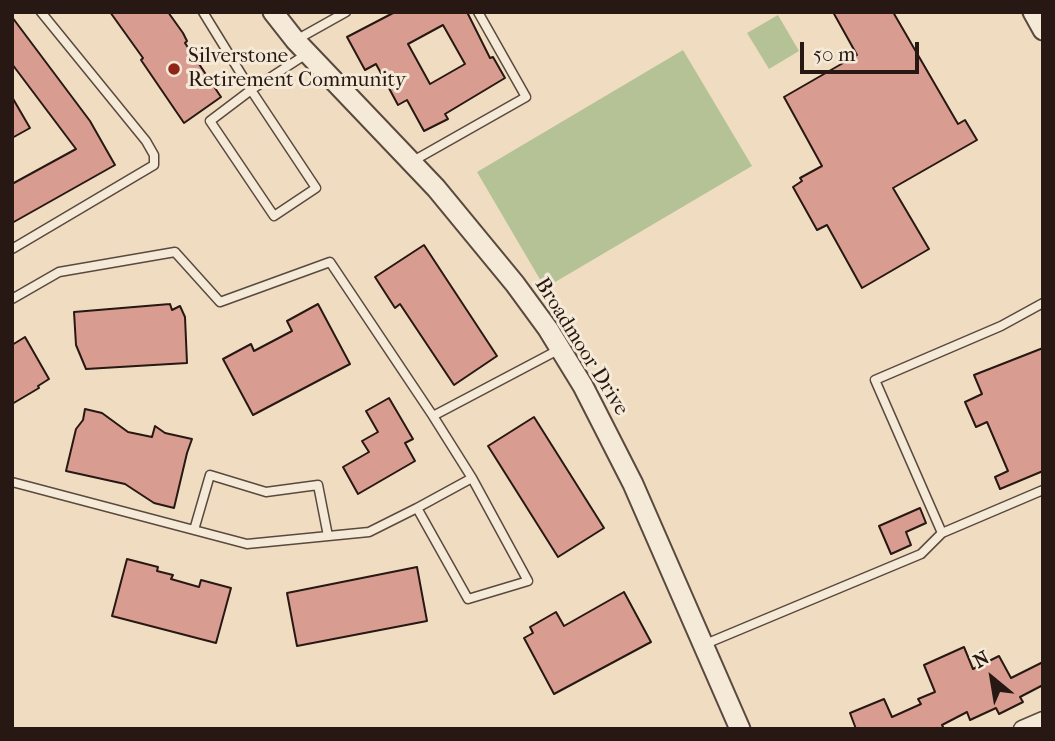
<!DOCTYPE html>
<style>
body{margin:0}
#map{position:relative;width:1055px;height:741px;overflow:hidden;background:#f0ddc1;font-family:"IM FELL French Canon",serif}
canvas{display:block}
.frame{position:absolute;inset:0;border:14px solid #271813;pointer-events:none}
.north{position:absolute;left:957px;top:643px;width:70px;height:70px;-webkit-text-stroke:5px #f5e9d7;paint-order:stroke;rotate:330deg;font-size:19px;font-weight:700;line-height:28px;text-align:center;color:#271813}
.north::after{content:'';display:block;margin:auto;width:24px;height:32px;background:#271813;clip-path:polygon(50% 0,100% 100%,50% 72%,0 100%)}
.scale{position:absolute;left:800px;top:42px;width:119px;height:32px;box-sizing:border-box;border:4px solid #271813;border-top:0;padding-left:9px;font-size:21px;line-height:24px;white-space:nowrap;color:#271813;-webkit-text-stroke:5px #f5e9d7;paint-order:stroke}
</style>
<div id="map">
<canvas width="1055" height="741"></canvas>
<div class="frame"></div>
<div class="north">N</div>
<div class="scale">50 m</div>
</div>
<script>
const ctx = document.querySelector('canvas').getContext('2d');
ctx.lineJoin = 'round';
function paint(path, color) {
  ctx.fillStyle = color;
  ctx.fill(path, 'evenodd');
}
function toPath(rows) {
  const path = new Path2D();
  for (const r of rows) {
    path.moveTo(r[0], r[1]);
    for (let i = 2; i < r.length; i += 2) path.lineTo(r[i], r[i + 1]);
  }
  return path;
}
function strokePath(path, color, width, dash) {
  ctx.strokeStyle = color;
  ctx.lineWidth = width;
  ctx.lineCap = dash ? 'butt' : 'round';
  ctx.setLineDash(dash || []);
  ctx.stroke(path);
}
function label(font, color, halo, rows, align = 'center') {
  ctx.font = font + ' "IM FELL French Canon",serif';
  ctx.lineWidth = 6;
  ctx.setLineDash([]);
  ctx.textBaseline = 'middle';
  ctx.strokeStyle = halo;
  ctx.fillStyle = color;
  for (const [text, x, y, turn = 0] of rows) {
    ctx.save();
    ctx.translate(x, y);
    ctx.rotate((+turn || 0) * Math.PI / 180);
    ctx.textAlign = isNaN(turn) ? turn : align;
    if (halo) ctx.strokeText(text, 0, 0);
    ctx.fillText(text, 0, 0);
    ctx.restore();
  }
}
const green = toPath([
 [778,15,799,51,769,69,747,33],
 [683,50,752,166,545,288,477,172]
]);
const building = toPath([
 [110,12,168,12,183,33,187,41,185,43,221,97,184,123,141,60,143,58,110,12],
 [395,12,467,12,490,58,493,57,505,78,445,114,448,119,424,131,407,100,398,105,376,64,365,70,347,37,395,12],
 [443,25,465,64,430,84,408,44,443,25],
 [833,12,893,12,958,124,965,120,977,140,893,188,929,249,862,288,827,225,817,230,793,187,802,181,800,178,822,166,784,97,857,55,833,12],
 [12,17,90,121,115,165,12,223,12,184,76,149,12,64,12,17],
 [12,97,30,128,12,138,12,97],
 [424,245,497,356,454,385,400,304,395,308,375,277,424,245],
 [170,304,172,310,180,306,185,317,187,363,86,369,76,345,74,312,170,304],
 [318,304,350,364,253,415,223,359,251,344,254,351,292,331,287,321,318,304],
 [25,337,49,379,38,386,39,388,12,404,12,345,25,337],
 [1043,348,1043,471,1000,489,995,477,1008,471,987,422,976,427,965,402,982,394,974,375,1043,348],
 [389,398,413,439,405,443,415,461,358,494,343,467,369,452,362,441,378,432,366,411,389,398],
 [85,409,102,413,128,432,152,437,155,426,165,433,192,439,187,453,174,508,154,503,125,484,66,471,76,429,83,420,85,409],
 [534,417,604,528,558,557,488,446,534,417],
 [920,508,926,523,906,532,911,545,891,554,879,526,920,508],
 [127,559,158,567,157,571,173,575,171,579,199,587,201,580,231,588,216,643,112,616,127,559],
 [417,567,427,621,297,646,287,593,417,567],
 [624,592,651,642,554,694,524,638,533,633,530,627,556,612,564,626,624,592],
 [964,647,973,669,999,656,1011,678,1043,662,1043,685,1020,697,1023,702,999,714,996,708,970,720,967,712,942,725,944,729,856,729,850,713,884,699,892,717,921,704,918,699,935,692,924,665,964,647]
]);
const service = toPath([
 [203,12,251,90,308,53],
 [296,40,346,12],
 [251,90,316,188,274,216,210,121,251,90],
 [413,161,526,97,478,12],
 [12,249,154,165,154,155,146,141,41,12],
 [12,299,59,272,175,252,220,302,330,262,433,416,560,349],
 [433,416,472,478,528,581,468,599,417,508,472,478],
 [12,482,247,544,369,532,417,508],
 [194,530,210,475,266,492,318,485,328,536],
 [942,533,875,380,1001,326,1043,303],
 [703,645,921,554,942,533,1043,490]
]);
const minor = toPath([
 [1022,729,1043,720]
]);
const tertiary = toPath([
 [273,12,295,40,436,188,515,284,548,329,583,386,633,484,740,729],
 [1033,12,1043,30]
]);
const markers = [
 [174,69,7,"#8f2418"]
];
const poiNames = [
 ["Silverstone",188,57],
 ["Retirement Community",188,81]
];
const streetNames = [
 ["Broadmoor Drive",581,347,58]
];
paint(green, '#b5c296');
paint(building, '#d99c90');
strokePath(building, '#271813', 2);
strokePath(service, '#59493e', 11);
strokePath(minor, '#59493e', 19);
strokePath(tertiary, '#59493e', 23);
strokePath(service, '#f5e9d7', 8);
strokePath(minor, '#f5e9d7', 16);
strokePath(tertiary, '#f5e9d7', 19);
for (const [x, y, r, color] of markers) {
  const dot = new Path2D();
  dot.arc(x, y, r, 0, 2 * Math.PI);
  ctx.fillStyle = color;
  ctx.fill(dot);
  strokePath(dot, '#f5e9d7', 2.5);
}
label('21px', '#271813', '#f5e9d7', poiNames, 'left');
label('21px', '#271813', '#f5e9d7', streetNames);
</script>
